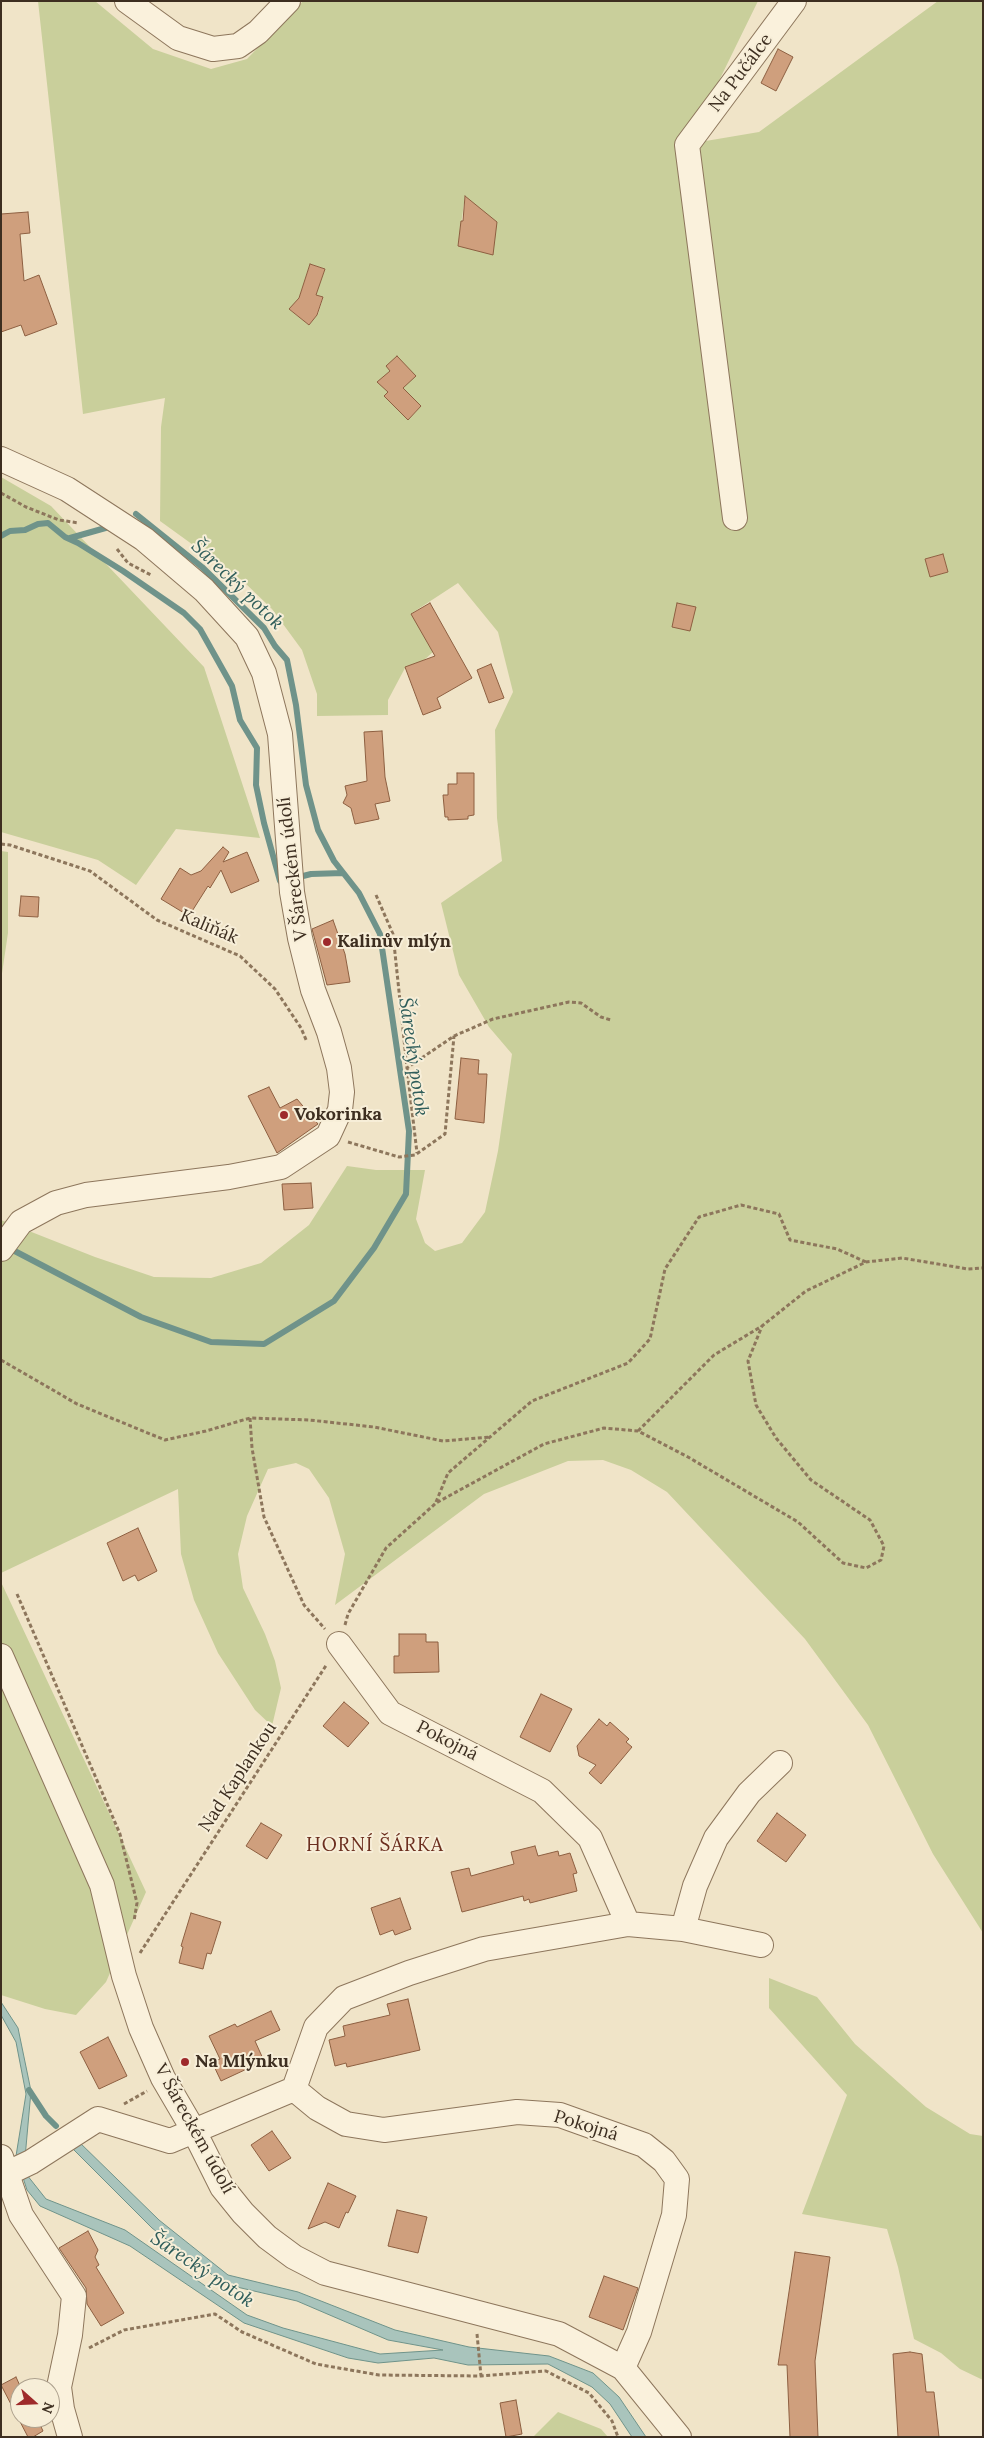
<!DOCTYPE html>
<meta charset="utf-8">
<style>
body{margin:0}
#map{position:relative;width:984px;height:2438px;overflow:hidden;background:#f0e4c8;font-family:Lora,serif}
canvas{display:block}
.frame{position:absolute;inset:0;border:2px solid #3d2e20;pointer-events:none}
.north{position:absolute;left:10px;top:2378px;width:50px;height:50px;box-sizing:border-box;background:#f7eed8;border:1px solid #ada18e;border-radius:50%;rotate:110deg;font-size:14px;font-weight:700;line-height:20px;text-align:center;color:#3d2e20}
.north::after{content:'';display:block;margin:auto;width:18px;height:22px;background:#9e2a2b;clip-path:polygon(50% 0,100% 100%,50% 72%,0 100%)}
</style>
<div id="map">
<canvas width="984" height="2438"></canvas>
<div class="frame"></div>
<div class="north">N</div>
</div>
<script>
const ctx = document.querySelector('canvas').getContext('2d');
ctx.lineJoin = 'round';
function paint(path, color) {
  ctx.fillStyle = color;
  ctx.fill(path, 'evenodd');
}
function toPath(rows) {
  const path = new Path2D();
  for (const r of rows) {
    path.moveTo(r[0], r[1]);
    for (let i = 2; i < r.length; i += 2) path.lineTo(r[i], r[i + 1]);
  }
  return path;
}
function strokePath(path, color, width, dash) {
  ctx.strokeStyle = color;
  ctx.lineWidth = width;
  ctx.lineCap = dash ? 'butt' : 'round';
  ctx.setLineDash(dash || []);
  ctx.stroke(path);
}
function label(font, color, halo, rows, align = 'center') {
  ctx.font = font + ' Lora,serif';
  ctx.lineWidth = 4;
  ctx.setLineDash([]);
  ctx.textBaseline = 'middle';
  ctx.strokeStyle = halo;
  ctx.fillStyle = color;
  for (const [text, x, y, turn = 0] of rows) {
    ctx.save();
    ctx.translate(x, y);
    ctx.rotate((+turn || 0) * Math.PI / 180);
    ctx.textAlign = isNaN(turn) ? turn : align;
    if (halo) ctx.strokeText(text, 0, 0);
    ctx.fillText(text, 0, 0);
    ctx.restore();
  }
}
const green = toPath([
 [38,1,95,1,153,49,211,69,247,59,303,1,758,1,688,144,759,132,938,1,983,1,983,1933,933,1854,868,1725,805,1639,667,1492,631,1470,603,1460,568,1461,484,1494,335,1605,345,1554,329,1498,309,1469,296,1463,268,1469,247,1516,238,1554,243,1588,265,1634,275,1661,281,1688,272,1726,255,1710,218,1653,194,1600,181,1554,178,1489,1,1573,1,1220,95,1257,154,1277,211,1278,261,1263,309,1225,347,1166,376,1170,425,1170,416,1219,425,1243,435,1251,462,1243,485,1212,498,1151,512,1054,489,1027,459,975,441,903,502,861,497,818,495,730,513,692,498,632,458,583,412,613,433,652,423,661,405,668,388,700,388,715,317,716,317,694,302,650,272,609,243,581,160,521,161,427,165,398,83,414],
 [465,196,473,248,458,246],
 [310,264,325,269,316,295,323,298,318,314,309,325,290,310,299,298],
 [394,386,407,392,421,406,408,420,384,396],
 [943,554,948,572,930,577,925,559],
 [1,477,51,506,204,667,260,838,176,829,136,885,98,860,1,832],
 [1,851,8,852,8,933,1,980],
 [1,1582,146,1892,106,1982,76,2015,45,2009,1,1995],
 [769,1978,817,1997,855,2044,926,2107,970,2134,983,2136,983,2380,960,2369,941,2353,914,2339,898,2267,887,2229,802,2214,847,2095,769,2008],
 [558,2412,601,2429,608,2437,533,2437]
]);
const water = toPath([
 [1,2002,18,2028,31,2091,25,2158,27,2175,46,2199,125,2230,247,2315,283,2328,380,2354,443,2350,388,2340,297,2301,224,2284,152,2228,68,2144,76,2139,159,2220,228,2275,298,2292,395,2330,469,2347,549,2356,593,2373,619,2397,646,2437,632,2437,610,2404,592,2387,548,2364,468,2365,434,2358,378,2363,348,2358,244,2323,130,2246,40,2206,27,2190,16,2156,26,2094,16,2042,1,2015,1,2002]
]);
const stream = toPath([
 [1,536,10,531,25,530,38,524,48,523,65,537,78,543,123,571,184,613,200,629,232,686,240,720,257,748,256,785,264,823,280,881,283,881],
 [70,538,109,527],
 [295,878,311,874,343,873],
 [7,1247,141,1317,211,1342,264,1344,334,1301,374,1248,406,1194,409,1131,380,934,359,893,334,861,318,830,306,785,296,705,287,660,275,646,264,628,202,567,136,514],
 [29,2090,46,2116,56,2126]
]);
const building = toPath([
 [778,49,793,57,776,91,761,83,778,49],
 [465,196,497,222,493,255,458,246,461,221,463,221,465,196],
 [28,212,30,233,20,234,24,281,39,275,57,324,25,336,21,325,1,332,1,214,28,212],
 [310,264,325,269,316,295,323,297,317,315,309,325,289,309,299,298,310,264],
 [397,356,416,376,403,388,421,406,408,420,384,396,388,392,377,382,390,371,386,366,397,356],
 [943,554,948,572,930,577,925,559,943,554],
 [430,603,472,678,437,698,441,708,423,715,405,667,435,656,411,614,430,603],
 [677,603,696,607,690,631,672,627,677,603],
 [491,664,504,698,489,703,477,670,491,664],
 [382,731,385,777,390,801,375,804,379,819,355,824,351,808,343,803,347,795,345,786,367,781,364,732,382,731],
 [457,773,474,773,474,815,468,816,468,819,448,820,448,817,445,817,443,795,448,795,448,784,457,784,457,773],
 [223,847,229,852,223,862,247,852,259,881,231,893,221,870,210,888,208,886,189,916,161,899,180,868,191,875,201,871,223,847],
 [21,896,39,897,38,917,19,916,21,896],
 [333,920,345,954,350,982,327,985,312,929,333,920],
 [461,1058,479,1060,478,1074,487,1074,484,1123,455,1119,461,1058],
 [269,1087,280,1108,297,1099,318,1124,277,1153,248,1096,269,1087],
 [311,1183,313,1208,284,1210,282,1184,311,1183],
 [138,1528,157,1571,138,1581,135,1575,123,1581,107,1543,138,1528],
 [399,1634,426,1634,426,1642,438,1642,439,1672,394,1673,394,1656,399,1656,399,1634],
 [541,1694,572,1709,550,1752,520,1737,541,1694],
 [344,1702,369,1723,348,1747,323,1726,344,1702],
 [599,1719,607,1726,610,1722,629,1739,626,1742,632,1747,601,1784,589,1773,596,1765,579,1756,577,1746,599,1719],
 [777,1813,806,1835,786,1862,757,1841,777,1813],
 [261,1823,282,1835,267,1859,246,1846,261,1823],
 [535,1846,538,1856,558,1851,559,1856,570,1853,577,1873,573,1874,577,1891,530,1903,529,1899,524,1901,523,1896,462,1912,451,1872,469,1868,471,1876,514,1864,511,1852,535,1846],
 [400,1898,411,1929,395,1935,393,1930,380,1935,371,1908,400,1898],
 [191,1913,221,1922,211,1954,207,1953,203,1969,179,1963,183,1947,181,1946,191,1913],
 [408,1999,420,2050,347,2067,346,2063,335,2066,329,2040,345,2036,343,2026,390,2015,387,2004,408,1999],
 [271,2011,280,2030,255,2041,264,2061,221,2081,212,2062,220,2059,209,2036,235,2024,237,2027,271,2011],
 [108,2037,127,2076,99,2089,80,2052,108,2037],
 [272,2131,291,2158,269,2171,251,2145,272,2131],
 [328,2183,356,2196,348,2213,346,2212,339,2228,325,2222,308,2229,328,2183],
 [397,2210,427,2217,418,2253,388,2246,397,2210],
 [88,2231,98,2250,95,2257,99,2265,96,2267,124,2313,101,2326,87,2304,86,2288,59,2248,88,2231],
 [795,2252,830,2257,815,2361,818,2437,790,2437,787,2365,778,2365,795,2252],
 [604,2276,638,2288,623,2330,589,2317,604,2276],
 [910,2352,922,2354,926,2392,934,2392,939,2437,898,2437,893,2354,910,2352],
 [16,2377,21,2388,20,2418,37,2418,43,2431,33,2437,28,2437,1,2385,16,2377],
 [516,2400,522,2434,506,2437,500,2403,516,2400]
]);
const path = toPath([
 [1,493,26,507,59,520,79,523],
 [117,549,128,563,151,575],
 [1,844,10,845,90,871,157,920,240,956,275,989,301,1028,307,1042],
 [376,895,393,934,407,1068,454,1036,493,1019,569,1002,581,1003,601,1017,611,1020],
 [407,1068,417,1153],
 [348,1142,399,1157,415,1155,445,1134,454,1036],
 [1,1360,77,1404,165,1440,206,1431,250,1418,309,1420,374,1427,443,1441,490,1437],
 [250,1418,252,1448,264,1517,304,1605,325,1629],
 [638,1431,714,1355,762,1326,806,1291,866,1262,902,1258,968,1269,983,1268],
 [436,1502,448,1473,532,1401,628,1363,650,1339,665,1269,699,1217,741,1205,779,1214,790,1240,837,1249,866,1262],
 [17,1594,120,1834,137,1903,134,1921],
 [345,1625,348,1614,386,1548,436,1503,544,1444,604,1428,638,1431,688,1457,798,1522,843,1563,866,1568,881,1560,884,1546,870,1520,811,1480,776,1438,756,1405,748,1361,762,1326],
 [140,1953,327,1664],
 [124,2104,147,2091],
 [477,2334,481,2376],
 [89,2348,124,2330,215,2314,242,2332,316,2364,379,2375,481,2376,546,2371,589,2393,612,2421,618,2437]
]);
const minor = toPath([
 [127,1,178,38,213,49,238,46,258,32,288,1],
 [1,459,67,489,144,539,204,590,247,637,264,673,280,734,292,892,300,938,313,990,329,1032,339,1068,342,1092,340,1110,328,1136,281,1167,229,1177,86,1195,56,1203,21,1222,1,1249],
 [735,518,687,145,794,1],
 [339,1644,390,1713,542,1791,590,1838,628,1924],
 [1,1656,102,1885,124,1976,141,2028,163,2078,194,2131,222,2187,243,2213,267,2237,294,2257,325,2273,559,2334,623,2368,679,2437],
 [683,1929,695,1886,716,1838,749,1793,780,1763],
 [294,2089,316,2027,344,1998,409,1973,484,1949,628,1924,683,1929,761,1945],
 [1,2157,21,2215,74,2296,70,2335,59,2387,62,2409,70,2437],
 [8,2173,31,2162,98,2119,170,2141,294,2089,317,2108,346,2124,384,2130,517,2112,560,2115,644,2145,664,2161,677,2179,674,2215,639,2332,623,2368]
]);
const markers = [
 [327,942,5,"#9e2a2b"],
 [284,1115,5,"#9e2a2b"],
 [185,2062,5,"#9e2a2b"]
];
const streetNames = [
 ["Na Pučálce",741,73,-53],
 ["V Šáreckém údolí",293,869,-97],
 ["Kaliňák",209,927,23],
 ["Pokojná",447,1741,27],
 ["Nad Kaplankou",238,1777,-57],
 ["Pokojná",586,2126,17],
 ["V Šáreckém údolí",194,2129,61]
];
const poiNames = [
 ["Kalinův mlýn",337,942],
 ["Vokorinka",294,1115],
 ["Na Mlýnku",195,2062]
];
const waterNames = [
 ["Šárecký potok",237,585,44],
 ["Šárecký potok",413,1057,82],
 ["Šárecký potok",202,2270,34]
];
const neighbourhoodNames = [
 ["HORNÍ ŠÁRKA",375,1846]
];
paint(green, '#c9cf9b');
paint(water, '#a9c4bc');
strokePath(water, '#6f938a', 1);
strokePath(stream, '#6f938a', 6);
paint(building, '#cf9f7d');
strokePath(building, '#8d5f41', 1);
strokePath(minor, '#8d765c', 26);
strokePath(path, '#8d765c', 3, [4, 2.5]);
strokePath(minor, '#faf1dc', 24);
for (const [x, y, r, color] of markers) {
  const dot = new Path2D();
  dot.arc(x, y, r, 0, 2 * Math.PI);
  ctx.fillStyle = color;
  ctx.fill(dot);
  strokePath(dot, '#f7eed8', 2);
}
label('18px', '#3d2e20', '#f7eed8', streetNames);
label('bold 18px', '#3d2e20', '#f7eed8', poiNames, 'left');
label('italic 19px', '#2f5d5a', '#f7eed8', waterNames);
ctx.letterSpacing = '1px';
label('19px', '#6b2e1e', '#f7eed8', neighbourhoodNames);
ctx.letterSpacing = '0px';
</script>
